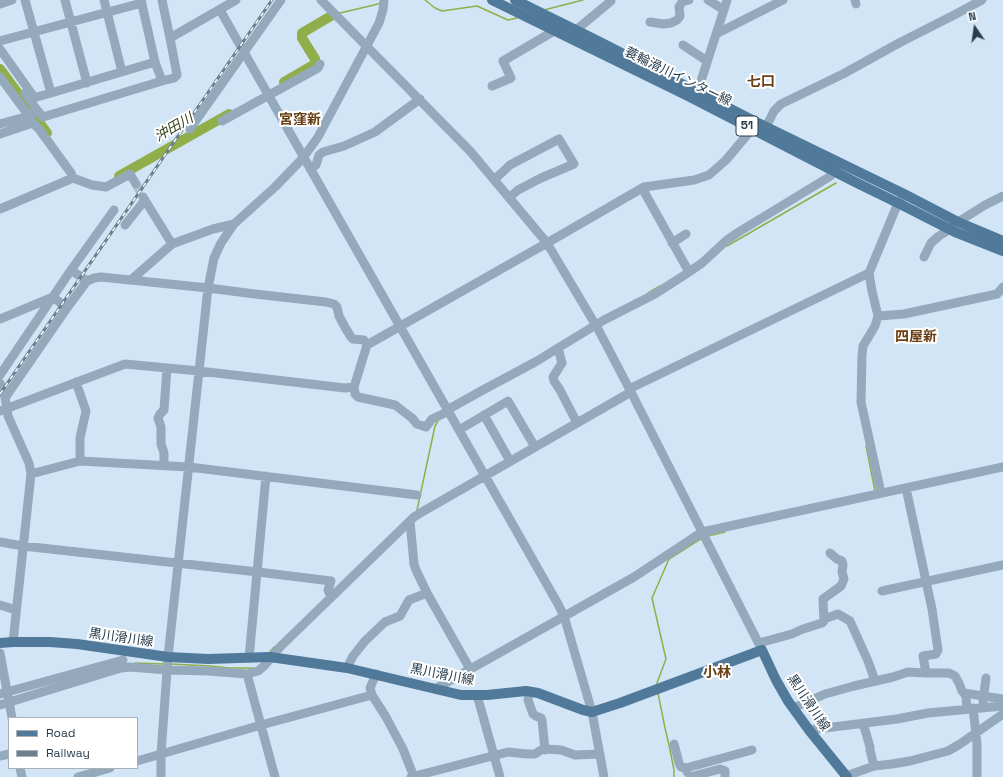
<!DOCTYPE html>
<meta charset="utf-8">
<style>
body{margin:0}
#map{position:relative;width:1003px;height:777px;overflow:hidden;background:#d1e5f7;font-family:"Space Grotesk",sans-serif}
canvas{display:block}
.legend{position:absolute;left:8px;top:717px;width:130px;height:52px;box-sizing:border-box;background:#fff;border:1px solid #a9b1b8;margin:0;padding:5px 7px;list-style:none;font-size:12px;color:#273c4d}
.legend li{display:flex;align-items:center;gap:8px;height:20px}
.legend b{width:20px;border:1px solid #a9b1b8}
.north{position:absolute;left:955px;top:8px;width:40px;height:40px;-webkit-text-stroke:3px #fff;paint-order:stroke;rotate:347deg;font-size:11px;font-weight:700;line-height:16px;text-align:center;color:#273c4d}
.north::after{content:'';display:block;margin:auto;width:14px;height:18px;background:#273c4d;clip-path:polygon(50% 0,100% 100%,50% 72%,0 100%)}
</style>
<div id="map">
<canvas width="1003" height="777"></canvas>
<ul class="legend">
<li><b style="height:5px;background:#50799a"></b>Road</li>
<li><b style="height:5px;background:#6a7f90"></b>Railway</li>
</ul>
<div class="north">N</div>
</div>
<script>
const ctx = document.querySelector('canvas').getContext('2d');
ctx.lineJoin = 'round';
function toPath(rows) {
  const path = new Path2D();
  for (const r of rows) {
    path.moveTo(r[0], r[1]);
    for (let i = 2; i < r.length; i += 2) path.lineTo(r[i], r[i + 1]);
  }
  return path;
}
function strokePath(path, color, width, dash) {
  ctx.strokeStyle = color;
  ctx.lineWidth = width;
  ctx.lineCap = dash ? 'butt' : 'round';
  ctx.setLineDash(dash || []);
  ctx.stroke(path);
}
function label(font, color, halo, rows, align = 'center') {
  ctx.font = font + ' "Space Grotesk","Noto Sans JP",sans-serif';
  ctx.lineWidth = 4;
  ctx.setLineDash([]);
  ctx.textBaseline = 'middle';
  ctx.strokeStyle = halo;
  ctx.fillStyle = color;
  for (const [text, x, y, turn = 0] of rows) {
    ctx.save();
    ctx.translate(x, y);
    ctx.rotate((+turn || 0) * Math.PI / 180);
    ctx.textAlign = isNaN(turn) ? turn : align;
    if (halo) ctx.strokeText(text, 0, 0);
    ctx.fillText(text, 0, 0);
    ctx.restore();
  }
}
const stream = toPath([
 [425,0,435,8,442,11,477,6,508,20,517,18],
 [544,10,583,0],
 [340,13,374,5,381,3],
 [727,246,836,183],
 [648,293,660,286],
 [866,446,875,491],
 [417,510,435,426,438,421],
 [708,536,725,532],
 [269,653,274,647],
 [135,663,164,664],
 [171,664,211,666,229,668,253,668],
 [657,685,657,683,666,659,652,598,669,559,702,538],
 [658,693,665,728,669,745,674,770,674,777]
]);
const river = toPath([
 [0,69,47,133],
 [284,82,315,64,315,59,302,38,302,33,331,16],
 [119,176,229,114]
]);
const minorTunnel = toPath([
 [136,184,143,197]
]);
const minor = toPath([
 [25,0,51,93],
 [65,0,87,83],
 [104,0,122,72],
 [141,0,155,62,162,81,174,78,177,75,170,38,236,0],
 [162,0,170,38],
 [321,0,470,151,547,243,598,329,631,392,762,650],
 [708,0,724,10],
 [855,0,856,4],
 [0,4,12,0],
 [220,10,558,604,564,616,592,712,604,777],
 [650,22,663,24,671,23,677,20,680,16,679,7,682,2,689,0],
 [576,30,611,1],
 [716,34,783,0],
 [0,41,142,3],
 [683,45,707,61],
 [0,49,34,97,37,97,51,93,155,62],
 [0,77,29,116,37,110,25,93],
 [492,86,511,78,503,61,554,31,557,27],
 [696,92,701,81,727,0],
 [37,110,43,117,162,81],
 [222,121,318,68,320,64],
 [33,123,39,129,71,173,73,178,92,185,106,187,130,174,136,184],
 [0,124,29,116,33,123,0,134],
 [766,127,774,111,781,104,843,74,899,43,956,14,982,0],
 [190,129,281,0],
 [310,169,316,165,319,155,323,152,344,146,375,132,420,99],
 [494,180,510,165,559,139,574,164,541,178,518,190,509,198],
 [642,188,689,272,702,263,727,240,737,233,829,177,835,172],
 [143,197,172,244],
 [0,209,73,178],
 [125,225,145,200],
 [672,243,686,234],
 [924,257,931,243,939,236,950,229,958,222,985,205,1003,196],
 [71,270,87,281],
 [131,280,172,244,213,229,234,224],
 [53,297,67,308,87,281,94,278,101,277,208,288,255,294,326,302,334,304,337,307,339,316,346,329,351,337,353,339,364,340,367,345],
 [878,316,904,314,997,294,1003,287],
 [0,319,53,297],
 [0,375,71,270,114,210],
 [76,382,86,411,80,438,80,461],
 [0,383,5,397,8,416,29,463,31,474,13,642],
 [354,387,355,394,358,397,395,405,412,418,417,424,426,427,432,419,445,413,447,410,483,390,537,361,558,348],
 [629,389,869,273],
 [5,398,67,308],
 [0,411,125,364,199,371,345,388,354,387,367,345,547,243,644,187,694,180,709,175,726,160,752,129,755,123],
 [484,415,510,461],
 [577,423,560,390,554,381,553,377,562,363,558,348,604,320,655,294,683,276,689,272],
 [459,430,508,401,535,447],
 [164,466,164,453,161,444,161,427,158,418,160,414,164,410,167,368],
 [31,474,80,461,189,467,417,495],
 [906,488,932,609,938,650,936,654,923,656,926,673,949,673,955,676,959,683,962,691,964,693,966,697,967,709],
 [881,493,861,402,862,355,863,346,875,326,878,316,872,291,869,273,898,203,904,194],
 [410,521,414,564,416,570,427,593,470,669],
 [0,542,23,546,258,572,331,581,328,590,331,597],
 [882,591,1003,565],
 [0,605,16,610],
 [824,619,838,614,850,621,868,661,873,675,874,681],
 [759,643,792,634,803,629,822,623,824,621,823,599,841,586,844,579,842,572,843,565,842,561,837,559,830,553],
 [0,653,12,718],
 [249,658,266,476],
 [347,668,353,656,365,641,385,622,400,616,409,600,427,593],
 [376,674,370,688,372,695,386,717,403,749,414,777],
 [435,689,634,577,702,532,1003,467],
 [529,692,528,700,533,714,536,716,541,718,542,720,545,750],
 [964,693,1003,699],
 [0,694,123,660],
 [477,695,500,777],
 [983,702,986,678],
 [0,705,121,668,130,667,167,670,208,671,247,674],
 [793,708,825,694,854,686,893,677,908,672,926,673],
 [973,708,977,744,977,777],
 [863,723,870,747,870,750,874,766,892,764,910,761,948,751,960,744,1003,714],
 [809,730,897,719,928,713,1003,706],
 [674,744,679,763,681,767,686,768,687,772],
 [0,756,9,754],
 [137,761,261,725,372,695],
 [20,768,22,777],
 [686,768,752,750],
 [846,776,874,766],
 [78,777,110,768],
 [161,777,161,754,168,657,208,288,214,258,221,243,234,224,275,187,303,158,318,137,379,23,383,10,384,0],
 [275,777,247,674,258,671,264,666,280,647,414,517,422,512,631,392],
 [411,777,508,752,527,754,535,754,541,750,546,749,561,750,575,755,600,754],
 [690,777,720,769,725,771,725,777]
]);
const major = toPath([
 [492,0,688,96,855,182,898,203,955,232,1003,251],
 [515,0,600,42,756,122,904,194,958,222,1003,241],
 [0,643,13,642,50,642,77,644,168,657,208,659,270,657,347,668,461,695,487,695,526,691,538,693,583,710,592,712,620,703,762,650,776,680,788,701,809,730,847,777]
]);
const rail = toPath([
 [0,394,272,0]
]);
const shields = [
 [747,126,22]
];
const shieldNames = [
 ["51",747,126]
];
const streetNames = [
 ["蓑輪滑川インター線",678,77,26],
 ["黒川滑川線",121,638,8],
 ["黒川滑川線",442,675,11],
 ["黒川滑川線",808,703,56]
];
const neighbourhoodNames = [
 ["七口",761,82],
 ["宮窪新",300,120],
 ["四屋新",916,337],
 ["小林",717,673]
];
const waterNames = [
 ["沖田川",174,128,-30]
];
strokePath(stream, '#90af4a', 1.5);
strokePath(river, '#90af4a', 10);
strokePath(minorTunnel, '#afc3d5', 9, [9, 4.5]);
strokePath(minor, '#94aabc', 9);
strokePath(major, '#50799a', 10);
strokePath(rail, '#6a7f90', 3);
strokePath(rail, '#fff', 1.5, [4.5]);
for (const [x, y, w] of shields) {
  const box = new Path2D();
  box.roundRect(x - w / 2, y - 10, w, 20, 3);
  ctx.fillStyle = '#fff';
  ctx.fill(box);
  strokePath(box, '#273c4d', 1);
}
label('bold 12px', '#273c4d', null, shieldNames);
label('13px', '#273c4d', '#fff', streetNames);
label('bold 14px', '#694015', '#fff', neighbourhoodNames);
label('italic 14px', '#37441a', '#fff', waterNames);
</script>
